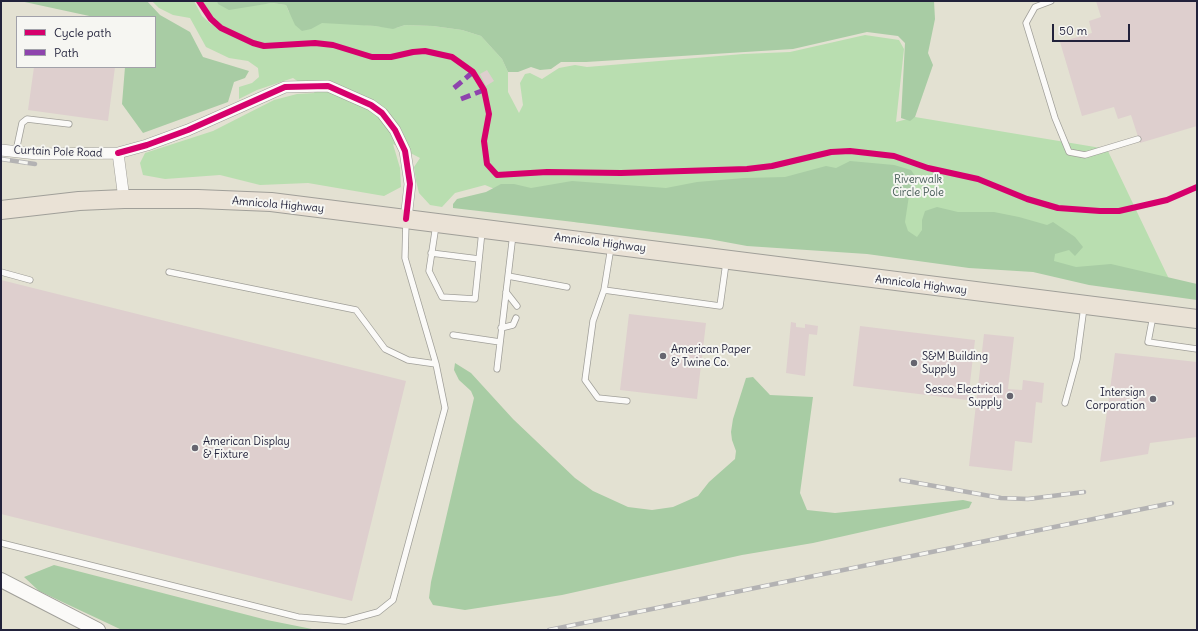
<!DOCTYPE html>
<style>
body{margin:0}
#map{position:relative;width:1198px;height:631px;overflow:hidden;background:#e3e1d2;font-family:Delius,sans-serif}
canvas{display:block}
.frame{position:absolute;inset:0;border:2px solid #22223b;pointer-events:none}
.legend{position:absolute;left:16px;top:16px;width:140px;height:52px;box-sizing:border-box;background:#f6f6f2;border:1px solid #a1a1a9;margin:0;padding:5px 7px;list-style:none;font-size:12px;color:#22223b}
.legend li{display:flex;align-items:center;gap:8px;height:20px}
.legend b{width:20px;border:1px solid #a1a1a9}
.scale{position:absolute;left:1052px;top:24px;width:78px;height:18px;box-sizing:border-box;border:2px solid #22223b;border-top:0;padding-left:5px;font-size:12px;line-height:14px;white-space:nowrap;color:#22223b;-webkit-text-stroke:3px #f6f6f2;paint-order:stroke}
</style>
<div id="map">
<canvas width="1198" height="631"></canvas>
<div class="frame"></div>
<ul class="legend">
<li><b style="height:5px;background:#d6006c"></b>Cycle path</li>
<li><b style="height:5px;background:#8e44ad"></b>Path</li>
</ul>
<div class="scale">50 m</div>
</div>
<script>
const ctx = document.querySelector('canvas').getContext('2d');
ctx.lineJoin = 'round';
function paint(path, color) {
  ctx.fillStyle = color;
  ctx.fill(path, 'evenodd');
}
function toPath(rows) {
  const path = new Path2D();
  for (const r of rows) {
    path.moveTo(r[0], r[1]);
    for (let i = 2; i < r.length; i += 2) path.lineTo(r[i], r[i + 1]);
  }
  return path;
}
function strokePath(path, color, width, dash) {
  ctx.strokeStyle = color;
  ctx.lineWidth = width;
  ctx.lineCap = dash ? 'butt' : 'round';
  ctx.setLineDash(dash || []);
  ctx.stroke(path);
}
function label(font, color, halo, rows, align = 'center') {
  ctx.font = font + ' Delius,sans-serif';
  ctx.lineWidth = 4;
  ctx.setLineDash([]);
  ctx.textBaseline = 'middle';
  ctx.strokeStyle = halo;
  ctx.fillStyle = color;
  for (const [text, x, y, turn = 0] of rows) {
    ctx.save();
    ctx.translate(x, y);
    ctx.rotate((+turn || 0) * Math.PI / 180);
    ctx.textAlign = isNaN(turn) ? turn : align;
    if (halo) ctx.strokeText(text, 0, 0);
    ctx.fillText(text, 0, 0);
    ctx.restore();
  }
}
const green = toPath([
 [152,1,194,1,202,16,212,25,200,1,251,1,254,5,272,3,286,5,289,12,343,23,396,28,405,25,433,26,462,30,481,36,502,59,508,72,508,92,519,113,523,105,520,83,525,74,530,73,542,79,559,68,575,65,587,67,743,54,790,52,865,35,899,40,904,49,896,122,915,117,1107,149,1169,279,574,222,485,185,455,193,442,207,430,205,419,193,416,181,414,167,420,158,393,144,400,168,401,187,384,196,308,183,260,185,220,175,165,179,143,175,140,163,145,153,213,131,274,100,297,94,315,93,293,78,257,90,239,99,239,87,252,83,259,77,258,68,248,61,229,58,206,47,190,18,173,15,159,8]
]);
const forest = toPath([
 [20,1,147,1,160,15,190,32,203,57,249,71,245,78,234,82,228,102,143,133,122,104,125,67,155,67,155,17,94,17],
 [217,1,934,1,935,19,928,53,933,65,915,117,910,121,901,118,905,43,898,36,867,32,793,49,586,62,561,62,551,69,540,70,531,67,518,72,508,72,502,59,481,36,462,30,433,26,405,25,393,29,375,26,322,23,311,29,302,31,295,25,286,5,272,3,229,10,218,4],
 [850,161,894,165,911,170,917,179,910,189,905,222,908,231,917,237,922,230,922,220,925,211,937,207,958,212,994,212,1019,217,1047,225,1053,222,1075,237,1083,247,1075,256,1069,250,1055,254,1054,261,1076,267,1111,264,1197,284,1197,300,1089,285,1033,272,969,268,867,254,747,246,709,239,574,222,453,208,453,204,457,199,486,192,501,184,514,184,531,188,572,181,666,188,697,182,744,178,785,177,826,166,836,168],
 [455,363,471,373,513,419,575,478,593,491,628,507,652,510,673,507,698,496,709,482,735,459,736,451,732,440,731,432,733,419,746,378,753,377,770,395,813,397,800,493,807,510,835,513,963,500,972,502,969,508,813,543,742,555,562,595,465,610,433,605,429,598,431,582,474,398,471,391,459,380,454,370],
 [54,565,267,620,317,630,122,630,39,591,24,577]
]);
const building = toPath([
 [1096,1,1197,1,1197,126,1140,143,1131,115,1118,119,1114,107,1082,116,1060,42,1092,33,1089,21,1101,17],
 [34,67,115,67,108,121,28,110],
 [487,70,494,81,486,86,480,74],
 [1,280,406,381,352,601,1,514],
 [629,314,706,323,697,399,620,390],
 [791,322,796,323,796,327,805,328,805,324,818,326,817,335,809,334,805,376,786,373],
 [860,326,975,340,968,400,853,386],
 [984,334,1014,337,1008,389,1022,390,1023,380,1044,383,1042,403,1036,402,1032,443,1015,441,1012,471,969,466],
 [1115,353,1197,362,1197,437,1150,443,1148,454,1100,462]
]);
const service = toPath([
 [1051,1,1035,7,1026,23,1055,118,1069,152,1085,155,1138,139],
 [16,151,22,123,27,119,69,124],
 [436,225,429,271,442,297,475,299,482,231],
 [611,247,604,290,593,321,585,380,598,398,627,401],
 [431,253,479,259],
 [1,272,30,280],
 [169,272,356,310,385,349,408,360,436,364,405,258,406,221],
 [508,276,567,287],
 [604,290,720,306,726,263],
 [506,292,517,306],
 [1153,316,1148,342,1197,349],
 [501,328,513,325,516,318],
 [453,335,500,342],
 [497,369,513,234],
 [1065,403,1077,359,1084,307],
 [1,543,298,617,345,621,378,612,393,600,445,408,436,364]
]);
const minor = toPath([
 [1,150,37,154,118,153,124,199],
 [118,153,147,145,188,130,285,87,328,86,371,105,382,113,395,130,405,151,410,184,406,219]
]);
const tertiary = toPath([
 [1,580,98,630]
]);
const primary = toPath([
 [1,210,79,201,124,199,198,199,271,202,1197,319]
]);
const rail = toPath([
 [1,159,35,164],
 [901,480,1001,498,1028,499,1084,492],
 [549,630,1172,503]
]);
const quiet = toPath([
 [454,88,473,72],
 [461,99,484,90]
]);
const cycleway = toPath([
 [199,1,211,19,221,28,253,43,264,46,315,43,333,45,372,57,391,57,413,52,425,51,452,57,473,72,484,90,489,114,484,141,487,164,497,175,547,172,621,173,747,169,772,166,831,152,850,151,894,156,928,168,978,179,1027,199,1058,208,1100,211,1119,211,1167,200,1197,187],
 [118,153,147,145,188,130,285,87,328,86,371,105,382,113,395,130,405,151,410,184,406,219]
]);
const markers = [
 [663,356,4,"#666570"],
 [914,363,4,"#666570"],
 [1010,396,4,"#666570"],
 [1153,399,4,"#666570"],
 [195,448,4,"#666570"]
];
const streetNames = [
 ["Curtain Pole Road",58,152,2],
 ["Amnicola Highway",278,205,5],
 ["Amnicola Highway",600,243,7],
 ["Amnicola Highway",921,285,7]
];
const parkNames = [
 ["Riverwalk",918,180],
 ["Circle Pole",918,193]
];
const poiNames = [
 ["American Paper",671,350],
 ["& Twine Co.",671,363],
 ["S&M Building",922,357],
 ["Supply",922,370],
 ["Sesco Electrical",1002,390,"right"],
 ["Supply",1002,403,"right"],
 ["Intersign",1145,393,"right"],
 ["Corporation",1145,406,"right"],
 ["American Display",203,442],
 ["& Fixture",203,455]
];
paint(green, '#b9deb0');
paint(forest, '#a8cca4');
paint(building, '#decfce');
strokePath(service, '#a09f99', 7);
strokePath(minor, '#a09f99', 12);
strokePath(tertiary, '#a09f99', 16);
strokePath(primary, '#a09f99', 20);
strokePath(service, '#fbfaf8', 5.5);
strokePath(minor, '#fbfaf8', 11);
strokePath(tertiary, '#fbfaf8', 14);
strokePath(primary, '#eae2d6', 18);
strokePath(rail, '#b3b2b3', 4.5);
strokePath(rail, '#f6f6f2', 3, [9]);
strokePath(quiet, '#8e44ad', 5, [10, 5]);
strokePath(cycleway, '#d6006c', 6);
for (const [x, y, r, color] of markers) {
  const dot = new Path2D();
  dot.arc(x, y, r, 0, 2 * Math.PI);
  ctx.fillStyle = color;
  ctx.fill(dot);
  strokePath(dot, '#f6f6f2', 1.5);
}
label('11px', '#22223b', '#f6f6f2', streetNames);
label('11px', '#455a56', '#f6f6f2', parkNames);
label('11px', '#22223b', '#f6f6f2', poiNames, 'left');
</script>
